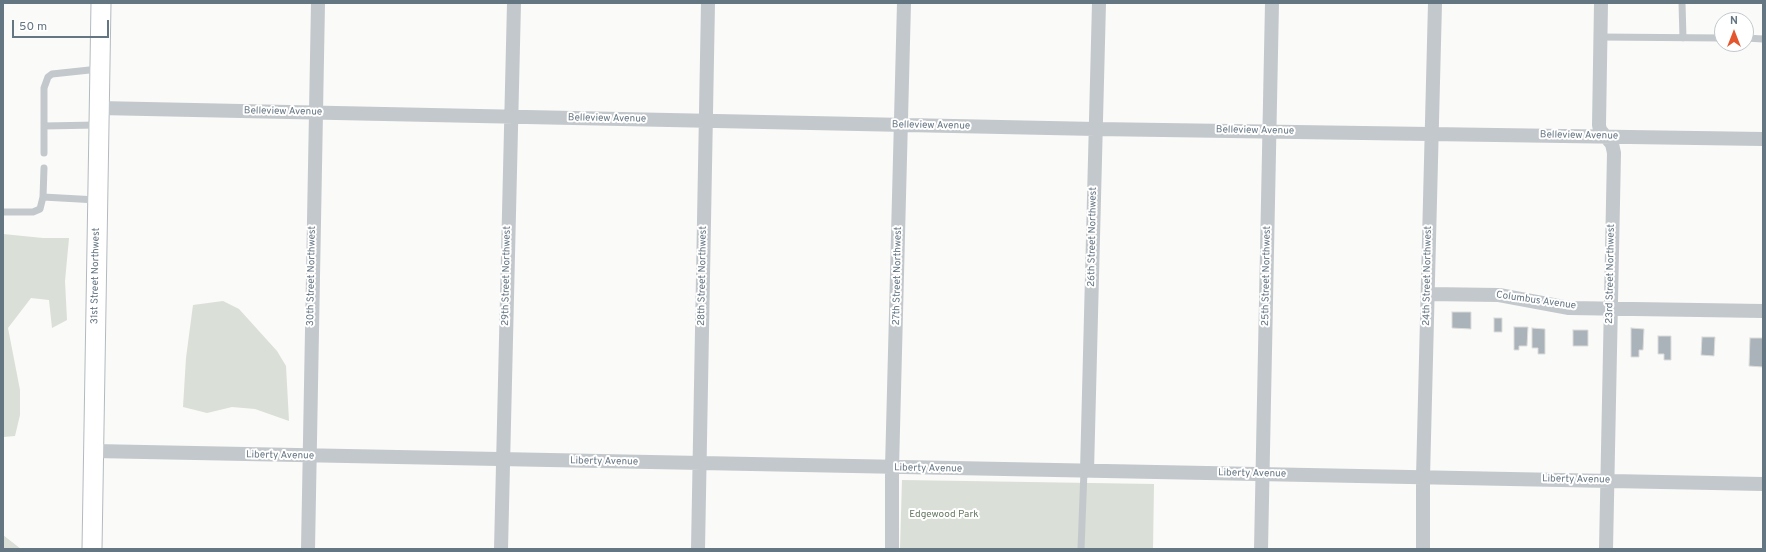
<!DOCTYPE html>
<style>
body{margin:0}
#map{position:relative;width:1766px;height:552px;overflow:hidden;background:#fafaf8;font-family:Overpass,sans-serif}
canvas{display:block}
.frame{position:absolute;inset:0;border:4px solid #657683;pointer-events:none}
.north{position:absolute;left:1714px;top:12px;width:40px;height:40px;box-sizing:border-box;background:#fff;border:1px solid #c1c8cd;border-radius:50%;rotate:0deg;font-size:11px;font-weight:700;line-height:16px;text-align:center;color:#657683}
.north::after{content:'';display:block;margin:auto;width:14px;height:18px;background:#e4572e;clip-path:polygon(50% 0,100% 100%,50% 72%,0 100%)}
.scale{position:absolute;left:12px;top:20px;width:97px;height:18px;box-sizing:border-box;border:2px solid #657683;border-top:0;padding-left:5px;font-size:12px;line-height:14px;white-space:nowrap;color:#657683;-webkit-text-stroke:3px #fff;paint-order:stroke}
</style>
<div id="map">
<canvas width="1766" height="552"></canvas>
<div class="frame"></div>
<div class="north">N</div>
<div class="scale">50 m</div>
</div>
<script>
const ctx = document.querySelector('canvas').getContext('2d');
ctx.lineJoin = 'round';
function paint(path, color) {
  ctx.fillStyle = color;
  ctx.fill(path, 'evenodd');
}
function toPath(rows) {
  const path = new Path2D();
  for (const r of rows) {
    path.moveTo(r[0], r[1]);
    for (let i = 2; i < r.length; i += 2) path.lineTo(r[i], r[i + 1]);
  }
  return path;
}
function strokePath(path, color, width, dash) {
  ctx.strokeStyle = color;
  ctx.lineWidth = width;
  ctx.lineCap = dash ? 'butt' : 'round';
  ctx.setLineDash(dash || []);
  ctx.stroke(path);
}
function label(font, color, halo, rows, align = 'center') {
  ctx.font = font + ' Overpass,sans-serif';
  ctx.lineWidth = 4;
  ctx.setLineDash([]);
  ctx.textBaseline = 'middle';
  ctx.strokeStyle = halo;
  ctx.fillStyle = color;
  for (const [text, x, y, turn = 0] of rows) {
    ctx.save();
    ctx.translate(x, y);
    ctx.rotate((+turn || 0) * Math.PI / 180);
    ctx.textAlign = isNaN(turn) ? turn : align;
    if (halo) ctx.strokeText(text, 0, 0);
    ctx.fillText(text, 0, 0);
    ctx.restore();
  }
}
const green = toPath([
 [3,234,43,238,69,238,65,281,67,320,52,328,49,300,31,298,8,328,20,390,20,415,15,436,3,437],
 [223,301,239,309,277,351,286,366,289,421,255,409,232,407,207,413,183,407,186,358,193,305],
 [902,480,1154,484,1153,549,900,549],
 [3,535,21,549,3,549]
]);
const building = toPath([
 [1452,312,1471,312,1471,329,1452,328,1452,312],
 [1494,318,1502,318,1502,332,1494,332,1494,318],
 [1514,327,1528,327,1527,346,1519,346,1519,350,1514,350,1514,327],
 [1532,328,1545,329,1545,354,1538,354,1538,348,1532,348,1532,328],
 [1631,328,1644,329,1643,350,1639,350,1639,357,1631,357,1631,328],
 [1573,330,1588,330,1588,346,1573,346,1573,330],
 [1658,336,1671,336,1671,360,1664,360,1664,354,1658,354,1658,336],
 [1702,337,1715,337,1714,356,1701,355,1702,337],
 [1750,338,1763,338,1763,367,1749,366,1750,338]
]);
const lane = toPath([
 [1682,3,1683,38],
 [1600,37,1722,38],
 [1746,38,1763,39],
 [97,125,44,126,44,88,48,77,52,74,99,69],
 [44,126,44,153],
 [43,197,44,168],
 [3,212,33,212,40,209,43,197,97,200],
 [1081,549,1084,471]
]);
const street = toPath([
 [1601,3,1599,125,1600,130,1612,144,1614,153,1606,549],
 [99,108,1096,129,1763,139],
 [1428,294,1499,295,1569,308,1763,311],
 [94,451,1763,484],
 [1087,471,1099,3],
 [308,549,318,3],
 [501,549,514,3],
 [698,549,708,3],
 [892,549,892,468,904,3],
 [1261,549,1272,3],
 [1423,549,1423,477,1435,3]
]);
const secondary = toPath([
 [92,549,101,3]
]);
const streetNames = [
 ["Belleview Avenue",283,112,1],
 ["Belleview Avenue",607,119,1],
 ["Belleview Avenue",931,126,1],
 ["Belleview Avenue",1255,131,1],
 ["Belleview Avenue",1579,136,1],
 ["26th Street Northwest",1093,237,-89],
 ["23rd Street Northwest",1611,274,-89],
 ["31st Street Northwest",96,276,-89],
 ["30th Street Northwest",312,276,-89],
 ["29th Street Northwest",507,276,-89],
 ["28th Street Northwest",703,276,-89],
 ["27th Street Northwest",898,276,-89],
 ["25th Street Northwest",1267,276,-89],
 ["24th Street Northwest",1428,276,-89],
 ["Columbus Avenue",1536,301,8],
 ["Liberty Avenue",280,456,1],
 ["Liberty Avenue",604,462,1],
 ["Liberty Avenue",928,469,1],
 ["Liberty Avenue",1252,474,1],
 ["Liberty Avenue",1576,480,1]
];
const parkNames = [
 ["Edgewood Park",944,515]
];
paint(green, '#dadfd7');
paint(building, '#aab3b9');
strokePath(building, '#dcdcda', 1);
strokePath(secondary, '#b3babf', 21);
strokePath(lane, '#c3c8cc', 7);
strokePath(street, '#c3c8cc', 14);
strokePath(secondary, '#fff', 19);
label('10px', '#657683', '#fff', streetNames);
label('10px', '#687a64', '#fff', parkNames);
</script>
